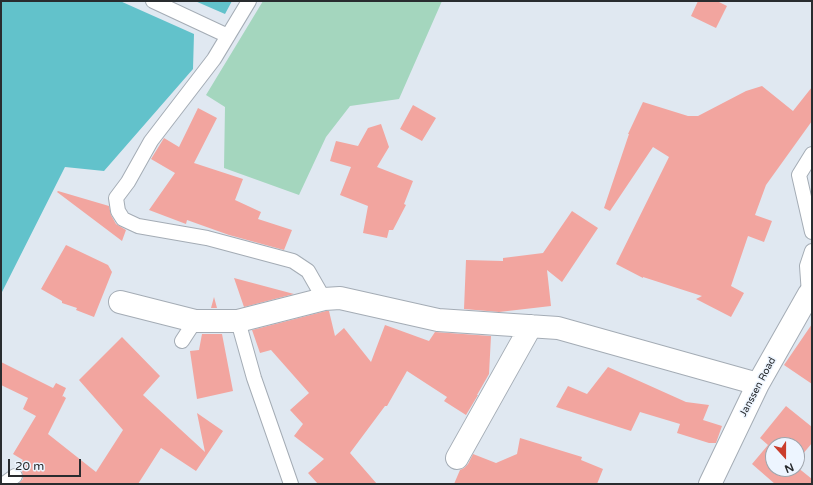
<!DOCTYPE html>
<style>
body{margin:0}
#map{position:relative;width:813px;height:485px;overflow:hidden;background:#e0e8f1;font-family:"Varela Round",sans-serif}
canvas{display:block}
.frame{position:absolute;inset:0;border:2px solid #292c2f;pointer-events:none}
.north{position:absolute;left:765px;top:437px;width:40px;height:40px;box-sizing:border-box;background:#edf5ff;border:1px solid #9fa5ac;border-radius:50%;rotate:159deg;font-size:11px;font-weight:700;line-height:16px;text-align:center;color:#292c2f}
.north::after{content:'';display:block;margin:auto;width:14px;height:18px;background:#ca3d2c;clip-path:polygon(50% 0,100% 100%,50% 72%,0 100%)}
.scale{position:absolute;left:8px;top:459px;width:73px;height:18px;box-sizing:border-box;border:2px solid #292c2f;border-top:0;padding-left:5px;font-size:12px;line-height:14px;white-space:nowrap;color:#292c2f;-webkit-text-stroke:3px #edf5ff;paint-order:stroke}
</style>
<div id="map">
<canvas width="813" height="485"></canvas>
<div class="frame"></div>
<div class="north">N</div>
<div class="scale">20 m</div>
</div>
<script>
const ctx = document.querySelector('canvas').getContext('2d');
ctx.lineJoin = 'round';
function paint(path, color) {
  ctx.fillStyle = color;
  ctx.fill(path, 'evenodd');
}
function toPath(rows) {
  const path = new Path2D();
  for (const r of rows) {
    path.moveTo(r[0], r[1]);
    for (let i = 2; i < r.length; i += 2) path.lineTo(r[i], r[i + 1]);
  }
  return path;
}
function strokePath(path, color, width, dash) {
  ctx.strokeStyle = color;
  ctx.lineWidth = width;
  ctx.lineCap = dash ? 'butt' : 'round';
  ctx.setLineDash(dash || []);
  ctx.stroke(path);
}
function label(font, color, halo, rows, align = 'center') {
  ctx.font = font + ' "Varela Round",sans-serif';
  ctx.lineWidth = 3;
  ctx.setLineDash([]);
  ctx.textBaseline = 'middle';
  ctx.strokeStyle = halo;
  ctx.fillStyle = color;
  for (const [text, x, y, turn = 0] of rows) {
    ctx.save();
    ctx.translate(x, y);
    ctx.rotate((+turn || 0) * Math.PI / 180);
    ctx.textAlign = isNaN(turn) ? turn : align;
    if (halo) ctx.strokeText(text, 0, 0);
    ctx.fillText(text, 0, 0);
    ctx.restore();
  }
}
const green = toPath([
 [263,1,442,1,399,99,350,106,326,137,299,195,224,168,225,107,206,95]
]);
const water = toPath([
 [1,1,120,1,194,34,193,69,104,171,65,167,1,294],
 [195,1,232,1,225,14]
]);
const building = toPath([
 [698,1,717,1,727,6,716,28,691,16],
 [762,86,793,111,812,87,812,121,766,185,755,215,772,221,764,242,748,236,731,286,744,293,731,317,696,299,702,296,643,277,643,278,616,264,669,157,653,147,610,211,604,208,629,134,628,134,643,102,688,116,698,116,746,91],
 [413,105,436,118,422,141,400,129],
 [198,108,217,118,194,163,243,179,235,200,261,212,258,219,292,230,284,250,229,235,187,220,186,224,149,210,175,173,151,159,164,138,179,147],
 [381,124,389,147,377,167,413,181,404,204,406,205,393,230,389,230,387,238,363,233,368,206,340,195,351,167,330,161,336,141,358,146,368,128],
 [58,191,109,206,111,215,116,224,126,230,122,241,57,192],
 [572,211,598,228,562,282,547,270,551,306,499,312,464,309,466,260,503,261,503,258,543,253],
 [66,245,108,265,112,272,94,317,76,310,77,308,62,303,62,301,41,289],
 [234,278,294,294,244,307],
 [214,297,217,308,211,308],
 [326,311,329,311,335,336,344,328,371,362,385,325,429,341,435,332,491,336,489,374,477,395,478,395,466,415,444,401,447,397,407,371,387,406,385,406,350,453,377,484,318,484,308,473,324,459,294,436,303,424,290,410,309,393,271,350,260,353,252,330],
 [812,324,812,384,784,365],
 [202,334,222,334,233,391,197,399,190,351,199,350],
 [122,337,160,376,143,395,205,452,197,413,223,431,196,471,161,448,138,484,18,484,23,479,22,471,18,468,23,460,13,454,36,416,23,409,28,398,1,385,1,362,53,388,56,383,66,388,62,397,63,396,66,398,48,434,96,472,123,430,79,380],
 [608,367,686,402,709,405,703,420,722,426,716,443,709,443,677,433,680,424,640,412,631,431,556,407,568,386,587,394],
 [786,406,812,427,812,443,797,461,797,445,773,445,773,469,797,469,797,467,812,479,812,484,775,484,752,464,768,445,760,438],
 [520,438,582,457,581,460,603,469,597,484,454,484,460,470,464,468,468,464,473,454,496,463,517,454]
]);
const service = toPath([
 [153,1,228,36],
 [249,1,214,59,151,141,128,182,116,198,118,211,123,219,138,226,207,238,293,261,308,271,324,299],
 [812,154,799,175,812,232],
 [809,294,807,266,812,251],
 [238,321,254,378,291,484],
 [182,341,195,321],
 [4,484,15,476]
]);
const minor = toPath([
 [120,302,195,321,238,321,324,299,340,298,438,320,558,328,758,384],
 [457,458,531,326],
 [710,484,758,384,809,294,812,293]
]);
const streetNames = [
 ["Janssen Road",758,387,-62]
];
paint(green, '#a4d6be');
paint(water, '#62c2cb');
paint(building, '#f2a59f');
strokePath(service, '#a4acb5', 16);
strokePath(minor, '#a4acb5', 24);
strokePath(service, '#fff', 14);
strokePath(minor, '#fff', 22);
label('10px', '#292c2f', '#edf5ff', streetNames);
</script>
